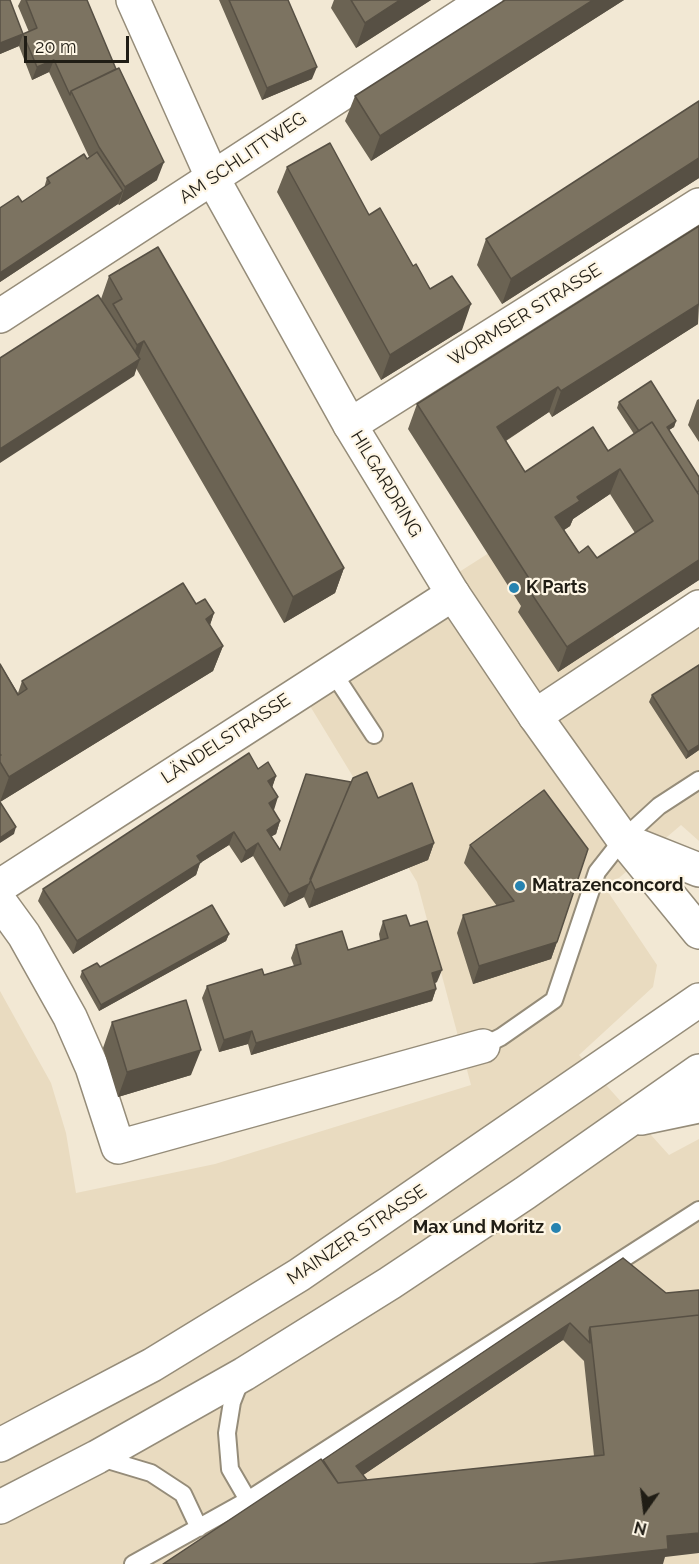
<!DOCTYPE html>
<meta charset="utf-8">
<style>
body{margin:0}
#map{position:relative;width:699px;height:1564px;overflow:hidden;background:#f2e8d4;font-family:Raleway,sans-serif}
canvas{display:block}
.north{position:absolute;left:615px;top:1480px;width:60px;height:60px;-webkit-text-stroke:4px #fef6e5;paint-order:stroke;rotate:194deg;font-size:16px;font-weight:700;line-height:24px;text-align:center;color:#201d15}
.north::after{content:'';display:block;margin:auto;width:21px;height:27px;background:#201d15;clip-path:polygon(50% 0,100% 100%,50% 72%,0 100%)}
.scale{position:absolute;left:24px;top:36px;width:105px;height:27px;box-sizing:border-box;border:3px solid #201d15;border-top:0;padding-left:8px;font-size:18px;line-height:21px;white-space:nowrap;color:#201d15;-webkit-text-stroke:4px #fef6e5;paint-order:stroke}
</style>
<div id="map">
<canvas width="699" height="1564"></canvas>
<div class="north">N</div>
<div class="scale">20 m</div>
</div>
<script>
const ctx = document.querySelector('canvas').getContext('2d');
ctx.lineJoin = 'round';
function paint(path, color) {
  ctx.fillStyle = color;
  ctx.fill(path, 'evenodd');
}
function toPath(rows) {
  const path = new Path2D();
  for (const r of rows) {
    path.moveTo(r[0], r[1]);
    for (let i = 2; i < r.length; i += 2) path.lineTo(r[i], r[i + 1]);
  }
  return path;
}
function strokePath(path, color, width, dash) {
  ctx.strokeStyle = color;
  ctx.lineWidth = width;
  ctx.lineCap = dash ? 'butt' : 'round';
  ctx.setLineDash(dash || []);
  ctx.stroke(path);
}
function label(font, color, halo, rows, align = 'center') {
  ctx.font = font + ' Raleway,sans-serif';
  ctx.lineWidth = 4.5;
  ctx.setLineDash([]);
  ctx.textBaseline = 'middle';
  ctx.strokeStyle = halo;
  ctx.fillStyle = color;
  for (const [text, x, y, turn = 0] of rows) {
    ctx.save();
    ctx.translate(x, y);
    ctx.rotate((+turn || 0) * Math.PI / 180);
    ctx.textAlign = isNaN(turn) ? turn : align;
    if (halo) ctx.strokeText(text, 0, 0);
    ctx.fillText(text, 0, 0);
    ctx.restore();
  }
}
const built = toPath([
 [539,521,632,665,699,621,699,841,681,825,606,889,657,965,653,987,579,1055,669,1155,699,1139,699,1564,0,1564,0,991,51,1083,66,1133,76,1193,215,1164,471,1085,417,882,293,678]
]);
const lane = toPath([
 [332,671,374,735],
 [483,1046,501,1037,554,1000,597,872,623,839,659,806,699,780],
 [241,1379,232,1402,227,1433,230,1469,248,1500],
 [101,1458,151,1473,183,1494,199,1528],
 [133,1564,248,1500,699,1210]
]);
const street = toPath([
 [0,316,486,0],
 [350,425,699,205],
 [535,716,699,607],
 [0,886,453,594],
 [0,902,24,935,70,1017,92,1067,118,1147,483,1046]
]);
const secondary = toPath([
 [133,0,213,179,350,425,453,594,535,716,623,839,699,932],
 [626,841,699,870],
 [641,1118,699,1106],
 [0,1445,152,1365,299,1275,699,1000],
 [0,1507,97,1457,244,1374,390,1283,525,1193,699,1071]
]);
const wall = toPath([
 [0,0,23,34,29,32,18,6,21,0,26,0,157,180,119,205,118,204,0,282,0,208,22,202,44,188,47,178,89,157,49,72,32,80,19,46,0,54],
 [219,0,288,0,312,79,262,100],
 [334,0,431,0,356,48,331,8],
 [505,0,624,0,371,161,345,121,355,96],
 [699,101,699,178,502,304,477,265,486,239],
 [287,167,369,215,413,266,462,330,381,380,277,192],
 [699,226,698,324,552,417,549,412,506,441,525,472,608,451,634,434,617,408,619,402,676,421,674,427,669,430,699,477,699,580,558,672,518,612,521,606,408,429,417,404],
 [610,494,635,533,597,558,579,553,564,530,570,526,573,519],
 [109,276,344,568,335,593,284,623,136,368,134,376,101,299],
 [699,399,699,442,688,425,697,400],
 [196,604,214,613,210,625,223,646,213,671,0,802,0,664,18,693,22,681],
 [699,665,699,750,686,759,649,702,652,695],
 [258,769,276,776,272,787,273,810,280,821,276,834,271,836,280,849,378,798,434,843,428,860,309,908,304,897,284,907,253,856,241,863,229,845,200,863,196,875,73,954,38,901,43,889],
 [470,845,557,942,551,959,473,984,457,933,463,915,497,906,464,863],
 [383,921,410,926,437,982,435,983,436,989,432,1001,251,1055,248,1044,219,1052,202,998,207,986,264,975,294,966,291,958,296,945,348,950,380,940,379,934],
 [229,934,226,941,99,1011,80,977,82,971,100,967],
 [112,1022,191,1075,118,1097,103,1048],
 [623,1258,665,1557,163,1564,323,1460],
 [563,1340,584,1361,594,1456,367,1480,363,1475]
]);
const shadedWall = toPath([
 [400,0,431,0,356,48,365,23],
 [593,0,624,0,371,161,380,136],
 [23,34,19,46,0,54,0,43],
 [54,60,49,72,32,80,37,67],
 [317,67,312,79,262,100,267,88],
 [699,158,699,178,502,304,511,279],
 [164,162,157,180,119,205,125,187],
 [123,191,118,204,0,282,0,273],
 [471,304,462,330,381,380,390,355],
 [699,304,698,324,552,417,561,391],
 [144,341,137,361,140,359,134,376,0,463,0,449,130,365,137,345],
 [558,387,549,412,488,452,497,427],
 [676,421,674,427,664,433,667,427],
 [620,469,610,494,573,519,570,526,546,542,555,517,577,497],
 [699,560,699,580,558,672,567,647],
 [344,568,335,593,284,623,293,597],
 [214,613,205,639,206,619],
 [223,646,213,671,0,802,9,777],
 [699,745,699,750,686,759,688,752],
 [276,776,272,788,268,781],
 [278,797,274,810,264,816,269,803],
 [280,821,276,834,262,842,267,830],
 [16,827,14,834,0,843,0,838],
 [234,832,229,845,200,863,196,875,73,954,77,941,197,856],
 [258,843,253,856,241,863,246,851],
 [434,843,428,860,309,908,315,890],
 [309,884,304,897,284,907,289,894],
 [229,934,226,941,99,1011,101,1005],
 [557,942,551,959,473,984,479,966],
 [442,970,437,982,427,986,432,973],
 [436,989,432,1001,251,1055,256,1043],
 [252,1031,248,1044,219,1052,224,1040],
 [201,1050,191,1075,118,1097,127,1072],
 [570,1323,563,1340,350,1484,356,1466],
 [699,1533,699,1553,665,1557,663,1564,532,1564,667,1536]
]);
const building = toPath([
 [0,0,10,0,23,34,0,43,0,0],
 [26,0,87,0,116,69,71,91,70,95,54,60,37,67,23,34,37,28,26,0],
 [229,0,288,0,317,67,267,88,229,0],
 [351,0,400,0,365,23,351,0],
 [505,0,593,0,380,136,355,96,505,0],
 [119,68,164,162,125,187,99,147,71,91,119,68],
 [699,101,699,158,511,279,486,239,699,101],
 [330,143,369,215,380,208,413,266,416,264,430,289,452,276,471,304,390,355,287,167,330,143],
 [97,152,123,191,0,273,0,208,18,196,22,202,50,183,47,178,84,154,87,159,97,152],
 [699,226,699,304,561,391,558,387,497,427,525,472,593,427,608,451,652,422,699,495,699,560,567,647,527,587,532,583,417,404,699,226],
 [620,469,653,521,597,558,588,546,579,553,555,517,580,501,577,497,620,469],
 [158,247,344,568,293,597,144,341,137,345,113,304,122,299,109,276,158,247],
 [98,295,140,359,0,449,0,358,98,295],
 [651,381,676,421,667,427,699,477,699,491,697,492,652,422,639,431,619,402,651,381],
 [183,583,196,604,205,599,214,613,206,619,223,646,9,777,0,762,0,756,1,755,0,754,0,664,18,695,27,689,22,681,183,583],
 [699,665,699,745,688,752,652,695,699,665],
 [249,753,258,769,268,762,276,776,268,781,278,797,269,803,280,821,267,830,280,850,306,774,351,782,309,884,289,894,258,843,246,851,234,832,197,856,201,862,77,941,43,889,249,753],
 [367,772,378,798,412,783,434,843,315,890,310,879,353,778,367,772],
 [544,790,588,849,557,942,479,966,463,915,514,901,470,845,544,790],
 [0,802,16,827,0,838,0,802],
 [212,905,229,934,101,1005,82,971,97,963,100,967,212,905],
 [406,915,410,926,427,921,442,970,432,973,436,989,256,1043,252,1031,224,1040,207,986,262,969,264,975,301,964,296,945,342,931,348,950,388,938,383,921,406,915],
 [186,1000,201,1050,127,1072,112,1022,186,1000],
 [623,1258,666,1293,699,1290,699,1315,590,1327,589,1331,590,1343,570,1323,356,1466,367,1480,338,1483,323,1460,623,1258],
 [699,1315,699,1533,667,1536,668,1549,532,1564,163,1564,321,1459,338,1483,604,1455,590,1327,699,1315]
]);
const markers = [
 [514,588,6,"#2783b0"],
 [520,886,6,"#2783b0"],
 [556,1228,6,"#2783b0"]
];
const streetNames = [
 ["AM SCHLITTWEG",243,158,-34],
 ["WORMSER STRASSE",525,315,-32],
 ["HILGARDRING",386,484,59],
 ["LÄNDELSTRASSE",226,739,-33],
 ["MAINZER STRASSE",357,1235,-34]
];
const poiNames = [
 ["K Parts",526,588],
 ["Matrazenconcord",532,886],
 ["Max und Moritz",544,1228,"right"]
];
paint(built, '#e9dbc0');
strokePath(lane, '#958c79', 20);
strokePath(street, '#958c79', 36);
strokePath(secondary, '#958c79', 36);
strokePath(lane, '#fff', 16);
strokePath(street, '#fff', 33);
strokePath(secondary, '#fff', 33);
paint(wall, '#6b6353');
paint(shadedWall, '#575044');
paint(building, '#7c7361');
strokePath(building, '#575044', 1.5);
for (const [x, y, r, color] of markers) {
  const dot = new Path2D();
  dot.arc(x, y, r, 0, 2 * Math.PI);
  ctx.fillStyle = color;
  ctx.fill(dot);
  strokePath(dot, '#fef6e5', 2);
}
label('18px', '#201d15', '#fef6e5', streetNames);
label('bold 18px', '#201d15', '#fef6e5', poiNames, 'left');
</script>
